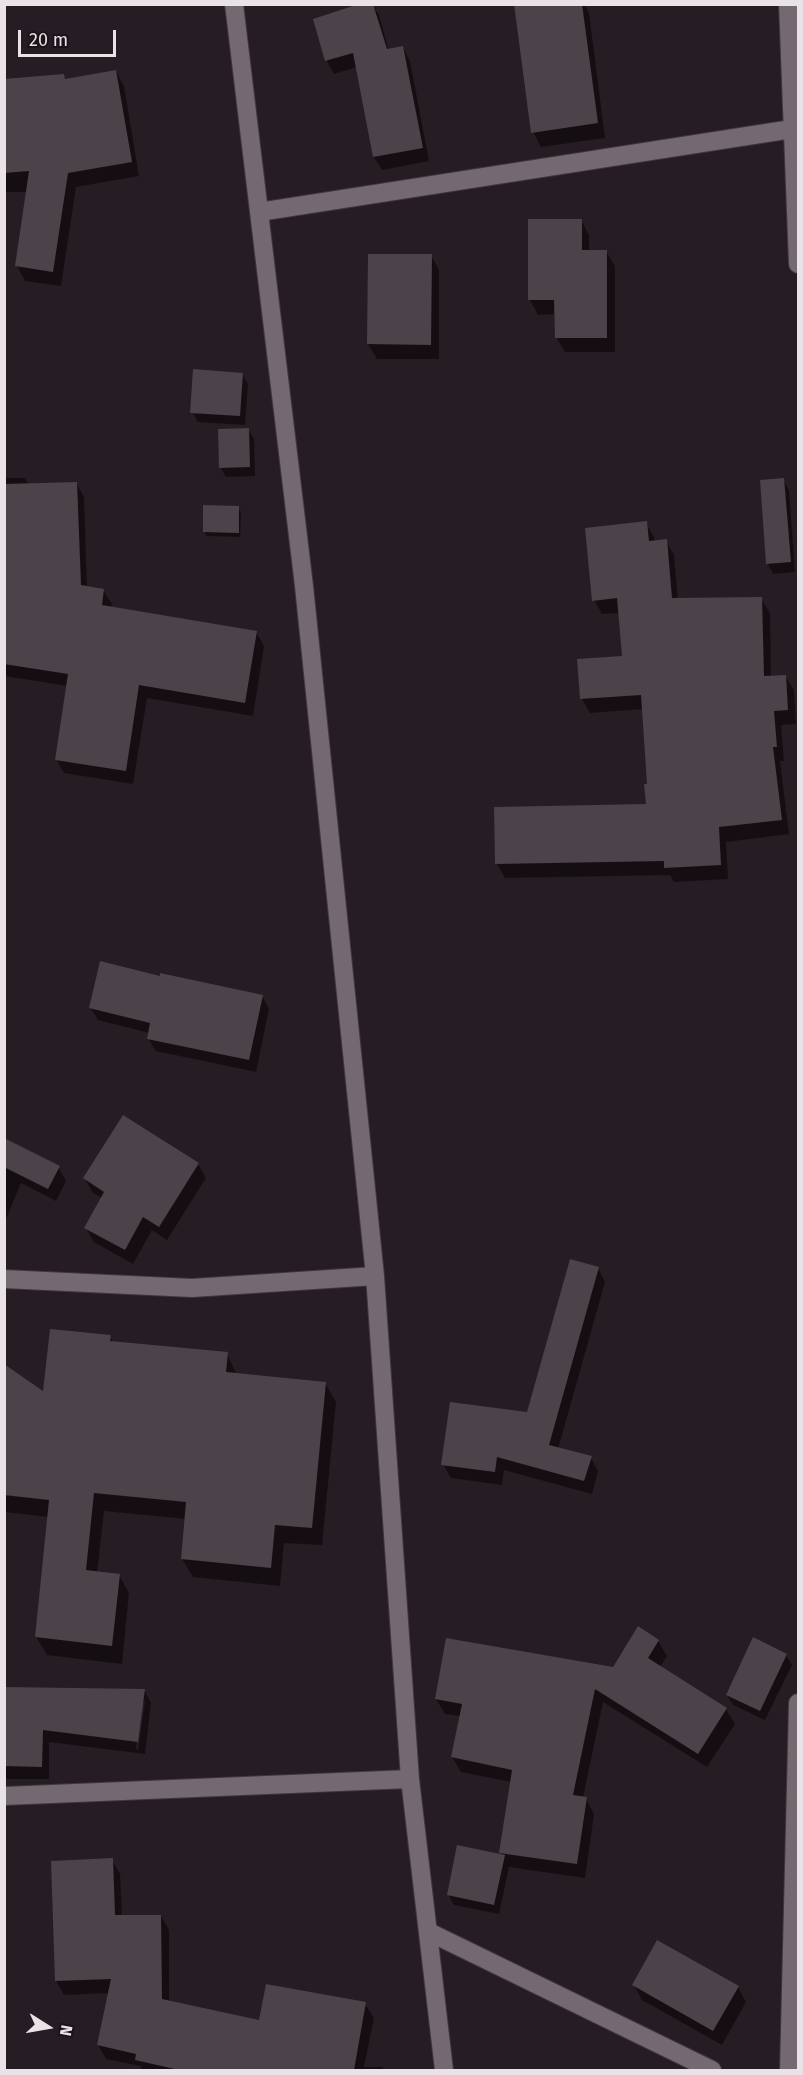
<!DOCTYPE html>
<style>
body{margin:0}
#map{position:relative;width:803px;height:2075px;overflow:hidden;background:#261c23;font-family:"Fira Sans",sans-serif}
canvas{display:block}
.frame{position:absolute;inset:0;border:6px solid #e9e3e8;pointer-events:none}
.north{position:absolute;left:18px;top:1997px;width:60px;height:60px;-webkit-text-stroke:4px #1c131a;paint-order:stroke;rotate:101deg;font-size:16px;font-weight:700;line-height:24px;text-align:center;color:#e9e3e8}
.north::after{content:'';display:block;margin:auto;width:21px;height:27px;background:#e9e3e8;clip-path:polygon(50% 0,100% 100%,50% 72%,0 100%)}
.scale{position:absolute;left:18px;top:30px;width:98px;height:27px;box-sizing:border-box;border:3px solid #e9e3e8;border-top:0;padding-left:8px;font-size:18px;line-height:21px;white-space:nowrap;color:#e9e3e8;-webkit-text-stroke:4px #1c131a;paint-order:stroke}
</style>
<div id="map">
<canvas width="803" height="2075"></canvas>
<div class="frame"></div>
<div class="north">N</div>
<div class="scale">20 m</div>
</div>
<script>
const ctx = document.querySelector('canvas').getContext('2d');
ctx.lineJoin = 'round';
function paint(path, color) {
  ctx.fillStyle = color;
  ctx.fill(path, 'evenodd');
}
function toPath(rows) {
  const path = new Path2D();
  for (const r of rows) {
    path.moveTo(r[0], r[1]);
    for (let i = 2; i < r.length; i += 2) path.lineTo(r[i], r[i + 1]);
  }
  return path;
}
function strokePath(path, color, width, dash) {
  ctx.strokeStyle = color;
  ctx.lineWidth = width;
  ctx.lineCap = dash ? 'butt' : 'round';
  ctx.setLineDash(dash || []);
  ctx.stroke(path);
}
const shadow = toPath([
 [372,4,379,15,389,51,403,48,410,61,429,161,382,170,374,157,357,67,334,74,327,61,315,20],
 [535,4,584,4,589,13,605,138,541,147,533,132],
 [116,71,124,86,139,176,76,187,61,286,25,281,17,266,28,192,4,192,4,81,63,75,66,80],
 [581,220,589,235,589,251,606,251,615,266,615,352,565,352,556,337,556,314,538,315,530,300],
 [431,255,439,270,439,359,377,359,368,344],
 [242,374,248,384,245,425,198,422,192,412],
 [248,429,254,439,255,476,226,477,220,467],
 [4,478,25,478,29,485,76,483,84,497,87,587,103,590,112,604,111,608,256,632,264,646,253,716,147,698,133,784,64,773,56,759,68,686,4,676],
 [783,480,789,490,795,572,773,574,768,564],
 [238,507,241,512,240,537,207,536,204,532],
 [646,523,654,537,655,542,666,541,674,555,678,600,761,599,770,613,771,677,785,676,794,690,796,724,781,725,784,761,780,761,789,834,726,842,728,879,674,882,670,875,505,878,497,864,648,806,649,785,644,709,590,713,582,699,623,657,620,613,602,614,594,600],
 [161,978,262,996,269,1009,256,1072,156,1051,148,1038,150,1033,98,1020,90,1007],
 [4,1140,58,1167,66,1181,56,1201,21,1183,4,1224],
 [198,1164,206,1178,167,1240,152,1230,133,1264,94,1242,86,1228,102,1198,93,1193,85,1179],
 [598,1268,605,1282,558,1449,591,1458,598,1471,592,1494,504,1470,502,1485,451,1478,443,1464,528,1414],
 [110,1337,113,1343,227,1354,237,1375,325,1383,336,1402,322,1545,284,1543,280,1586,193,1577,182,1559,186,1519,104,1511,97,1573,119,1575,129,1593,122,1664,47,1655,36,1637,49,1517,4,1512,4,1366,44,1393],
 [638,1629,658,1641,667,1656,660,1667,726,1709,735,1724,707,1767,603,1702,583,1798,586,1799,594,1814,585,1878,509,1867,499,1914,454,1905,448,1894,503,1856,501,1852,511,1782,461,1772,452,1757,461,1716,445,1714,436,1699,613,1669],
 [786,1655,792,1665,765,1720,733,1705,727,1695],
 [4,1688,144,1690,151,1703,145,1754,49,1742,49,1779,5,1779],
 [142,1701,145,1701,138,1750,136,1749],
 [112,1860,120,1874,122,1916,161,1916,169,1930,169,2002,261,2022,365,2004,374,2018,364,2067,382,2067,384,2070,142,2070,140,2066,106,2059,98,2045,110,1993,64,1995,56,1981],
 [634,1985,738,1987,746,2002,722,2045,642,2000]
]);
const building = toPath([
 [359,4,373,4,387,49,403,46,423,148,373,157,353,53,325,61,313,19],
 [514,4,582,4,598,123,531,133],
 [116,70,132,162,68,173,53,272,15,266,29,171,4,173,4,79,64,74,65,79],
 [528,219,582,219,582,250,607,250,607,338,555,338,554,300,528,300],
 [368,254,432,254,431,345,367,344],
 [193,369,243,373,240,416,190,413],
 [249,428,250,467,219,468,218,429],
 [784,478,791,562,766,564,760,480],
 [77,482,81,585,104,589,102,605,257,631,245,703,139,685,126,771,55,760,68,674,4,664,4,484],
 [203,505,239,506,239,533,203,532],
 [647,521,649,541,667,539,672,598,762,597,764,676,786,675,788,710,774,711,777,747,773,747,782,820,719,827,721,865,664,868,664,861,495,864,494,807,646,804,644,784,647,784,641,695,580,699,577,659,622,656,617,598,592,601,585,528],
 [100,961,160,976,160,973,263,995,249,1060,147,1039,150,1023,89,1008],
 [123,1115,199,1163,159,1227,143,1217,125,1250,84,1228,104,1192,83,1178],
 [4,1138,60,1166,48,1189,4,1167],
 [570,1259,599,1267,549,1445,592,1456,584,1481,497,1457,495,1472,441,1465,450,1402,527,1412],
 [50,1329,111,1335,110,1341,228,1352,226,1372,326,1382,312,1528,275,1525,271,1568,181,1559,186,1502,94,1493,86,1570,120,1574,112,1646,35,1637,49,1500,4,1495,4,1364,43,1391],
 [638,1626,659,1640,648,1658,727,1708,698,1754,595,1689,573,1795,587,1797,577,1864,499,1853,512,1770,451,1757,462,1704,435,1699,446,1638,613,1667],
 [753,1637,787,1654,760,1711,726,1695],
 [4,1687,145,1689,138,1742,43,1730,42,1767,4,1766],
 [457,1845,505,1855,494,1905,447,1895],
 [113,1858,115,1915,161,1915,162,1999,259,2020,266,1984,366,2002,354,2070,179,2070,135,2060,136,2054,97,2045,111,1979,55,1981,51,1861],
 [657,1940,739,1986,713,2031,632,1985]
]);
const street = toPath([
 [234,4,304,586,375,1276,410,1779,444,2070],
 [788,4,798,264],
 [259,212,792,129],
 [4,1279,192,1288,375,1276],
 [4,1796,410,1779],
 [429,1932,712,2070],
 [789,2070,798,1703]
]);
paint(shadow, '#0007');
paint(building, '#4c4249');
strokePath(street, '#3e373d', 20);
strokePath(street, '#746871', 18);
</script>
